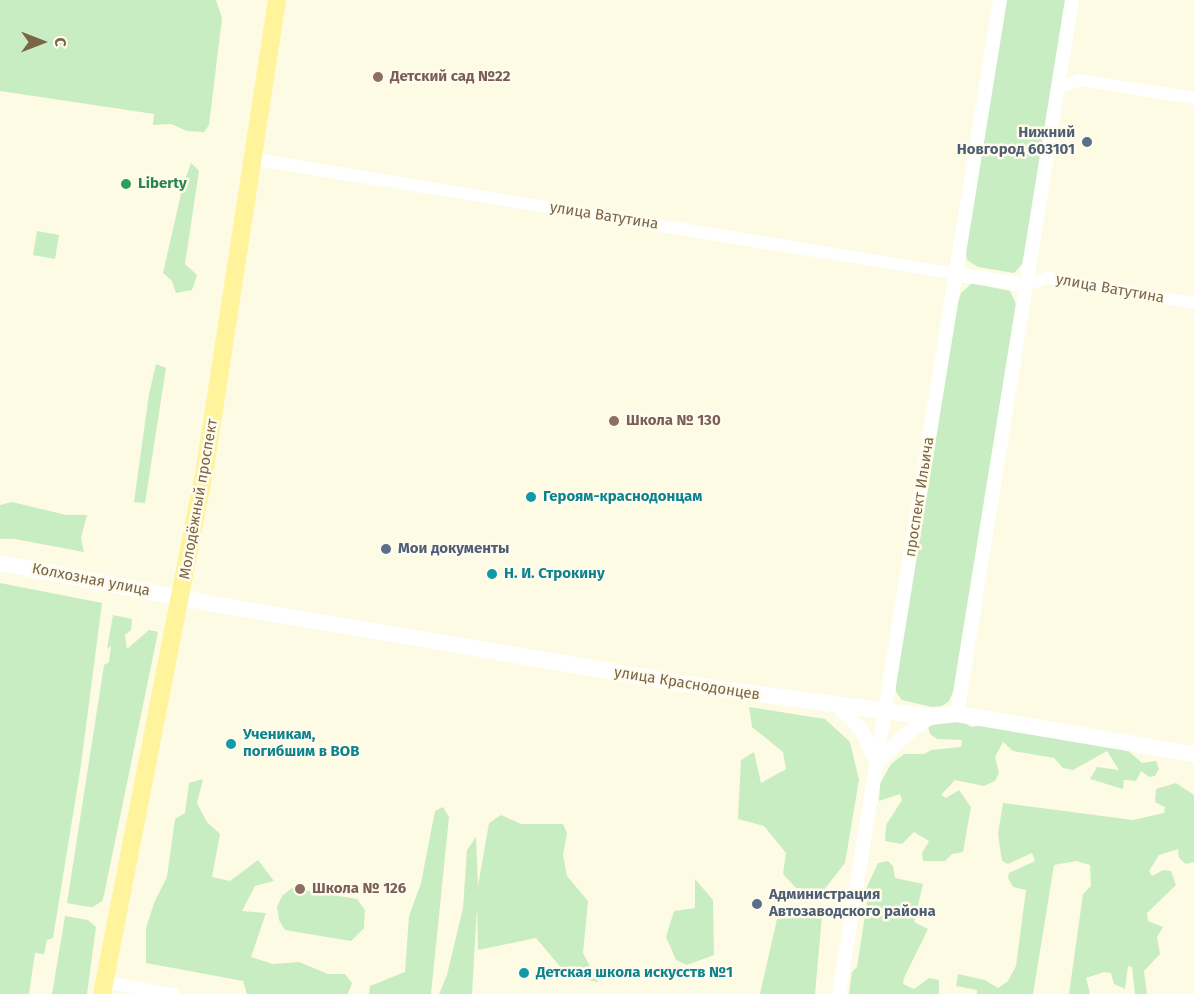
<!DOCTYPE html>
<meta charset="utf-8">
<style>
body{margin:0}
#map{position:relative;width:1194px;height:994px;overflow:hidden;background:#fefbe5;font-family:"Fira Sans",sans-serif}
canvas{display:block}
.north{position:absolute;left:12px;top:12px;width:60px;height:60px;-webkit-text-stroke:4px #fffced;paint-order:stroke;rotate:90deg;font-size:16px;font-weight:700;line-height:24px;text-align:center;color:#7a6647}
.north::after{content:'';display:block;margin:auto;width:21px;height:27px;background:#7a6647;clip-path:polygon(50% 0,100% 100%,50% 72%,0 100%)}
</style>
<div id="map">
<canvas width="1194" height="994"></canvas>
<div class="north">С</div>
</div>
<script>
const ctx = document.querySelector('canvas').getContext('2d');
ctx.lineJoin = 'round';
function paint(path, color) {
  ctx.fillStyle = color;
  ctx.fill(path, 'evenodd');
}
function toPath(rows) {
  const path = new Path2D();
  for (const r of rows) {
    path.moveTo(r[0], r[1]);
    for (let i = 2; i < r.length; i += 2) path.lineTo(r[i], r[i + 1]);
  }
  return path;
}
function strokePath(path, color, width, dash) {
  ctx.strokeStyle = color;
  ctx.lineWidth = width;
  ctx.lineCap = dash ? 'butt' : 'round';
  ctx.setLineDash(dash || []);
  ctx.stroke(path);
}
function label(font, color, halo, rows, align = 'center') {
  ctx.font = font + ' "Fira Sans",sans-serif';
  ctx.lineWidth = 5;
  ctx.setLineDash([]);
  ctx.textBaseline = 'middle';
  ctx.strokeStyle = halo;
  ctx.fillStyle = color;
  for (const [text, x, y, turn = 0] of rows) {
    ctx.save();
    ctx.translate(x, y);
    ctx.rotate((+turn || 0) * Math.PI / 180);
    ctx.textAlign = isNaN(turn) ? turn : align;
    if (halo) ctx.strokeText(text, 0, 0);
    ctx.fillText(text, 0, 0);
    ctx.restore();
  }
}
const green = toPath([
 [0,0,216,0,222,18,209,125,204,132,187,131,171,124,153,125,154,114,0,91],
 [1006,0,1066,0,1025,261,1014,273,978,267,967,260,966,251],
 [191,163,199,171,185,264,197,275,192,290,176,293,172,281,163,273,183,185],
 [37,231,59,235,55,259,33,255],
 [972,283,1010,291,1016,304,953,692,949,701,942,706,932,707,902,700,896,692,895,682,958,302,961,293],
 [156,364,166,368,145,503,134,502,149,394],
 [12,502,66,515,87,515,81,538,84,552,15,539,0,539,0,505],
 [0,583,102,603,81,765,53,938,47,940,44,954,35,953,29,994,0,994],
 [113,615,132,619,131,630,125,635,127,649,149,630,158,632,104,895,102,901,93,907,83,906,67,903,104,665,109,662,111,646,107,649],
 [749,707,825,719,850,742,859,780,845,863,823,891,796,888,783,874,786,853,764,826,738,819,741,760,754,752,761,783,786,769,783,752,752,727],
 [941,719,960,720,971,727,984,725,1125,748,1142,763,1156,761,1159,769,1155,776,1149,777,1141,771,1136,781,1124,780,1123,789,1090,779,1097,767,1119,770,1107,751,1073,770,1063,768,1054,758,1013,751,1003,742,995,757,999,773,995,781,984,786,955,780,941,795,946,798,959,790,971,807,963,852,952,854,945,861,923,861,922,853,929,841,914,832,902,844,885,841,886,825,902,800,900,794,879,801,880,784,891,764,904,754,924,754,931,750,961,747,962,740,937,739,930,734,928,726],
 [203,779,197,803,207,822,220,834,212,877,230,881,258,860,274,881,255,886,242,911,266,913,251,957,273,964,299,962,328,974,345,974,352,983,348,994,247,994,243,981,146,963,146,928,154,903,167,877,175,819,185,813,189,783],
 [1176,783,1194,795,1194,862,1186,864,1179,858,1178,849,1159,855,1149,871,1152,876,1163,870,1171,871,1176,885,1147,913,1148,921,1163,927,1157,937,1160,954,1144,971,1147,994,1135,994,1132,967,1128,966,1125,989,1114,984,1111,973,1104,972,1086,978,1090,994,1069,994,1083,894,1091,886,1090,865,1076,861,1054,865,1033,994,977,994,977,990,956,986,958,974,985,980,998,988,1008,981,1016,966,1026,890,1013,887,1008,878,1009,873,1035,861,1032,853,1008,864,1002,861,998,834,1003,803,1133,820,1164,813,1165,807,1155,802,1156,789],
 [443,807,449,817,431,994,369,994,370,986,405,972,409,916,421,883,435,811],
 [501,815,521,824,563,824,567,833,563,855,567,876,588,901,583,953,598,982,568,976,536,938,478,950,477,907,472,994,439,994,447,975,463,908,467,850,476,837,478,886,489,823],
 [888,861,893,866,895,878,923,884,914,922,928,929,904,978,903,984,914,989,929,978,939,980,939,994,849,994,852,972,857,967,867,902,865,891,878,863],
 [695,879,713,900,714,955,687,965,676,960,666,937,674,911,695,908],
 [292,888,357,899,365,910,364,928,351,941,285,930,279,920,277,907,282,896],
 [822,915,815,994,760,994,777,919],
 [65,916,88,920,96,927,87,994,52,994]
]);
const minor = toPath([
 [1058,88,1080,80,1194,98],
 [253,159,956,274],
 [1026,285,1047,278,1194,303],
 [104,982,173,994]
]);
const tertiary = toPath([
 [956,274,1026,285],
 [838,707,861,729,876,762],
 [957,714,1072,0],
 [876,764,905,735,931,717],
 [839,994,1000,0]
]);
const secondary = toPath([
 [0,563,209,603,691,685,931,717,957,714,1194,754]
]);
const primary = toPath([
 [102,994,205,468,277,0]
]);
const markers = [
 [378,77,6,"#8d6e63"],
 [1087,142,6,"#5c6f8a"],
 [126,184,6,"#2e9e5b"],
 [614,421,6,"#8d6e63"],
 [531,497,6,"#0f9aa8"],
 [386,549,6,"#5c6f8a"],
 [492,574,6,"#0f9aa8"],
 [231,744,6,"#0f9aa8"],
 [300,889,6,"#8d6e63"],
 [757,904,6,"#5c6f8a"],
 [524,973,6,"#0f9aa8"]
];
const educationNames = [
 ["Детский сад №22",390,77],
 ["Школа № 130",626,421],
 ["Школа № 126",312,889]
];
const serviceNames = [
 ["Нижний",1075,133,"right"],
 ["Новгород 603101",1075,150,"right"],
 ["Мои документы",398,549],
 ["Администрация",769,895],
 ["Автозаводского района",769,912]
];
const leisureNames = [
 ["Liberty",138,184]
];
const streetNames = [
 ["улица Ватутина",604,216,9],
 ["улица Ватутина",1110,289,10],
 ["проспект Ильича",920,497,-81],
 ["Молодёжный проспект",199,499,-80],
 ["Колхозная улица",91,580,11],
 ["улица Краснодонцев",687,684,9]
];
const cultureNames = [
 ["Героям-краснодонцам",543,497],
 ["Н. И. Строкину",504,574],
 ["Ученикам,",243,735],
 ["погибшим в ВОВ",243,752],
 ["Детская школа искусств №1",536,973]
];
paint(green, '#c8edc2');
strokePath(minor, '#fff', 12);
strokePath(tertiary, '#fff', 14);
strokePath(secondary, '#fff', 16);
strokePath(primary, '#fff39b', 18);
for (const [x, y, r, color] of markers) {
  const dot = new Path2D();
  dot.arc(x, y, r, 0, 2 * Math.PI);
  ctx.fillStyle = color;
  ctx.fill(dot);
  strokePath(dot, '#fffced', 2);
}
label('bold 15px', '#785e54', '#fffced', educationNames, 'left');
label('bold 15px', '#4e5e75', '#fffced', serviceNames, 'left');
label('bold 15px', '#27864d', '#fffced', leisureNames, 'left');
label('15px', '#7a6647', '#fffced', streetNames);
label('bold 15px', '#0d838f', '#fffced', cultureNames, 'left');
</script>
